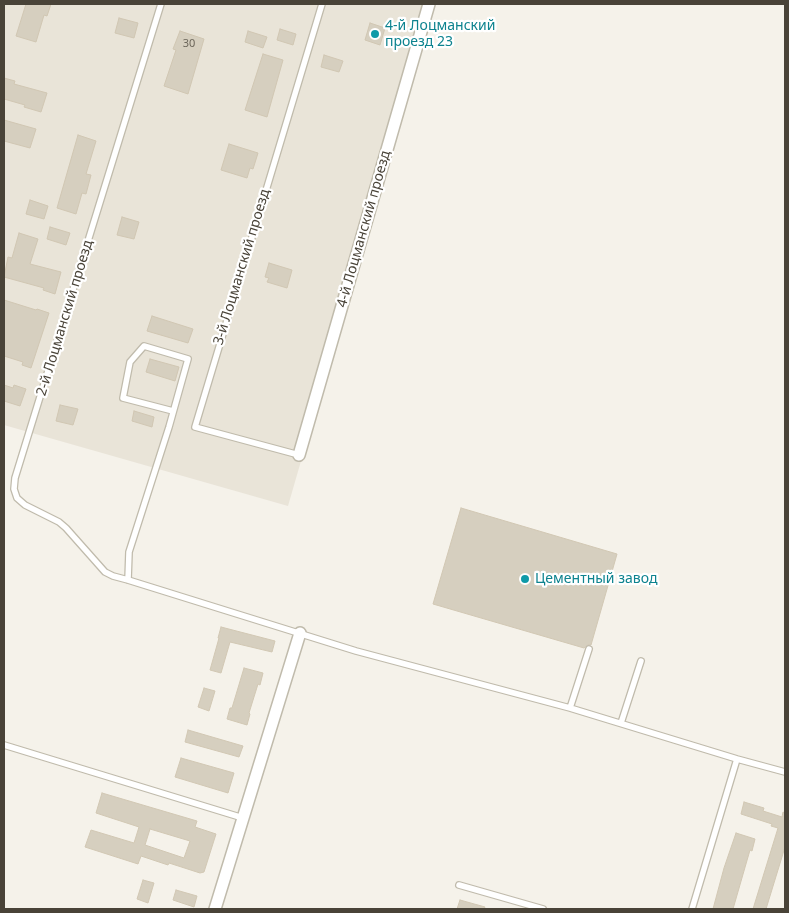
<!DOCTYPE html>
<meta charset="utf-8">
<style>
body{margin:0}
#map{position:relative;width:789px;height:913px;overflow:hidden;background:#f5f2ea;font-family:"Noto Sans",sans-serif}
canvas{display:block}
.frame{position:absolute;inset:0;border:5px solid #494338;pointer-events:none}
</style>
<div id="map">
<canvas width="789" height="913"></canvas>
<div class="frame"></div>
</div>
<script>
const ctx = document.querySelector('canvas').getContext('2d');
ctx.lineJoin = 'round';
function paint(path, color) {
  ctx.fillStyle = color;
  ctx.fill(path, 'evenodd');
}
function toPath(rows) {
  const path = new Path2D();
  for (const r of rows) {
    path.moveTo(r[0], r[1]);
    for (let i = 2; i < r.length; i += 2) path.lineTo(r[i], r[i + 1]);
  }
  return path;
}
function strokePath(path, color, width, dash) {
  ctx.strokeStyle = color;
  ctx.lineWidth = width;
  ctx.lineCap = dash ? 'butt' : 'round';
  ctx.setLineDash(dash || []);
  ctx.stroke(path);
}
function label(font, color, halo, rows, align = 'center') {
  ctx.font = font + ' "Noto Sans",sans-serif';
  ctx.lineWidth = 4.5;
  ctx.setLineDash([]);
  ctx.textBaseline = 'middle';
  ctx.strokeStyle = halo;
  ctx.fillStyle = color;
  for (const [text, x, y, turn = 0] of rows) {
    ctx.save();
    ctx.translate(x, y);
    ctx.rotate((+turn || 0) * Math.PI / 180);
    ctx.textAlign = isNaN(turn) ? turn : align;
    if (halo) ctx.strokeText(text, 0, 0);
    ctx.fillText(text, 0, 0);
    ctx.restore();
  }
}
const residential = toPath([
 [4,4,433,4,288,506,4,425]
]);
const building = toPath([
 [26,4,51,4,47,16,44,15,36,42,16,36,26,4],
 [119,18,138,23,134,38,115,33,119,18],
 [370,23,385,28,380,45,365,40,370,23],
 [280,29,296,34,293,45,277,40,280,29],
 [180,31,204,39,188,94,164,86,176,50,173,49,180,31],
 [248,31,267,37,263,48,245,42,248,31],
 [263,54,283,60,267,117,245,110,263,54],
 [324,55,343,61,339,72,321,67,324,55],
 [4,78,15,81,14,84,47,93,41,112,24,107,25,105,4,99,4,78],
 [4,120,36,129,30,148,4,141,4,120],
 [78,135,96,141,86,174,91,175,86,194,82,193,76,214,57,208,78,135],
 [229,144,258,153,253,169,250,168,247,178,221,170,229,144],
 [30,200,48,206,44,219,26,214,30,200],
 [122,217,139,222,134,239,117,235,122,217],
 [50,227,70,233,66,245,47,239,50,227],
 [19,233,38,239,30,264,61,272,55,294,43,290,44,288,4,277,8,257,12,258,19,233],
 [269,263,292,270,287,288,267,282,269,278,265,277,269,263],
 [4,300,36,310,37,309,49,313,31,368,22,365,23,362,4,356,4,300],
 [152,316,193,329,188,343,147,331,152,316],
 [150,359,179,367,175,381,146,372,150,359],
 [4,385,13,388,14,385,26,389,20,406,4,401,4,385],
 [60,405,78,409,73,425,56,421,60,405],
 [134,411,154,417,152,427,132,421,134,411],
 [461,508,617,554,591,645,588,645,584,648,433,604,461,508],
 [221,627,275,641,272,652,230,642,221,673,210,670,219,638,218,638,221,627],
 [244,668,263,673,260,685,258,684,249,713,250,714,247,725,227,719,230,708,232,708,244,668],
 [204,688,215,691,209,711,198,707,204,688],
 [188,730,243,746,239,757,185,742,188,730],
 [181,758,234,773,228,793,175,777,181,758],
 [102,793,197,821,195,827,216,834,204,872,200,873,169,863,168,865,141,856,138,864,85,847,91,830,134,843,139,827,96,813,102,793],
 [150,829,190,841,184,858,145,845,150,829],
 [744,802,764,808,763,811,782,817,783,812,785,813,785,847,766,909,753,909,778,828,771,826,772,824,741,814,744,802],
 [736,833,755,839,752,851,750,850,733,909,713,909,724,868,736,833],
 [143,880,154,883,148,903,137,899,143,880],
 [176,890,197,896,194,907,173,900,176,890],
 [460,900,485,907,484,909,457,909,460,900]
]);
const lane = toPath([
 [161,4,15,478,14,489,17,498,25,505,59,522,66,528,105,572,113,576,128,580,356,651,570,708,737,759,785,772],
 [299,455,195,427,322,4],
 [128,580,129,552,169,427,188,359,144,346,130,362,123,398,173,411],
 [570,708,589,649],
 [621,723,641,661],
 [4,745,243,818],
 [459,885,543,909],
 [692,909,737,759]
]);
const street = toPath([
 [299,455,429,4],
 [215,909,300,633]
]);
const markers = [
 [375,34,5,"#0f9aa8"],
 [525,579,5,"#0f9aa8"]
];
const numberNames = [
 ["30",189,44]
];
const cultureNames = [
 ["4-й Лоцманский",385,26],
 ["проезд 23",385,42],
 ["Цементный завод",535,579]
];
const streetNames = [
 ["4-й Лоцманский проезд",364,229,-74],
 ["3-й Лоцманский проезд",242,267,-73],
 ["2-й Лоцманский проезд",65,318,-73]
];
paint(residential, '#e9e4d8');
paint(building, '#d6cfbf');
strokePath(building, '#d1c7b3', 1);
strokePath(lane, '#c0bbac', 8);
strokePath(street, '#c0bbac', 14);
strokePath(lane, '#fff', 5.5);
strokePath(street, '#fff', 11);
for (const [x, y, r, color] of markers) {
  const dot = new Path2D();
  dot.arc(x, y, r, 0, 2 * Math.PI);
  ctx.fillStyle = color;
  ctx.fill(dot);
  strokePath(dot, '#fff', 2);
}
label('11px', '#6c665a', null, numberNames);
label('14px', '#0d838f', '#fff', cultureNames, 'left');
label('14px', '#494338', '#fff', streetNames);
</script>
